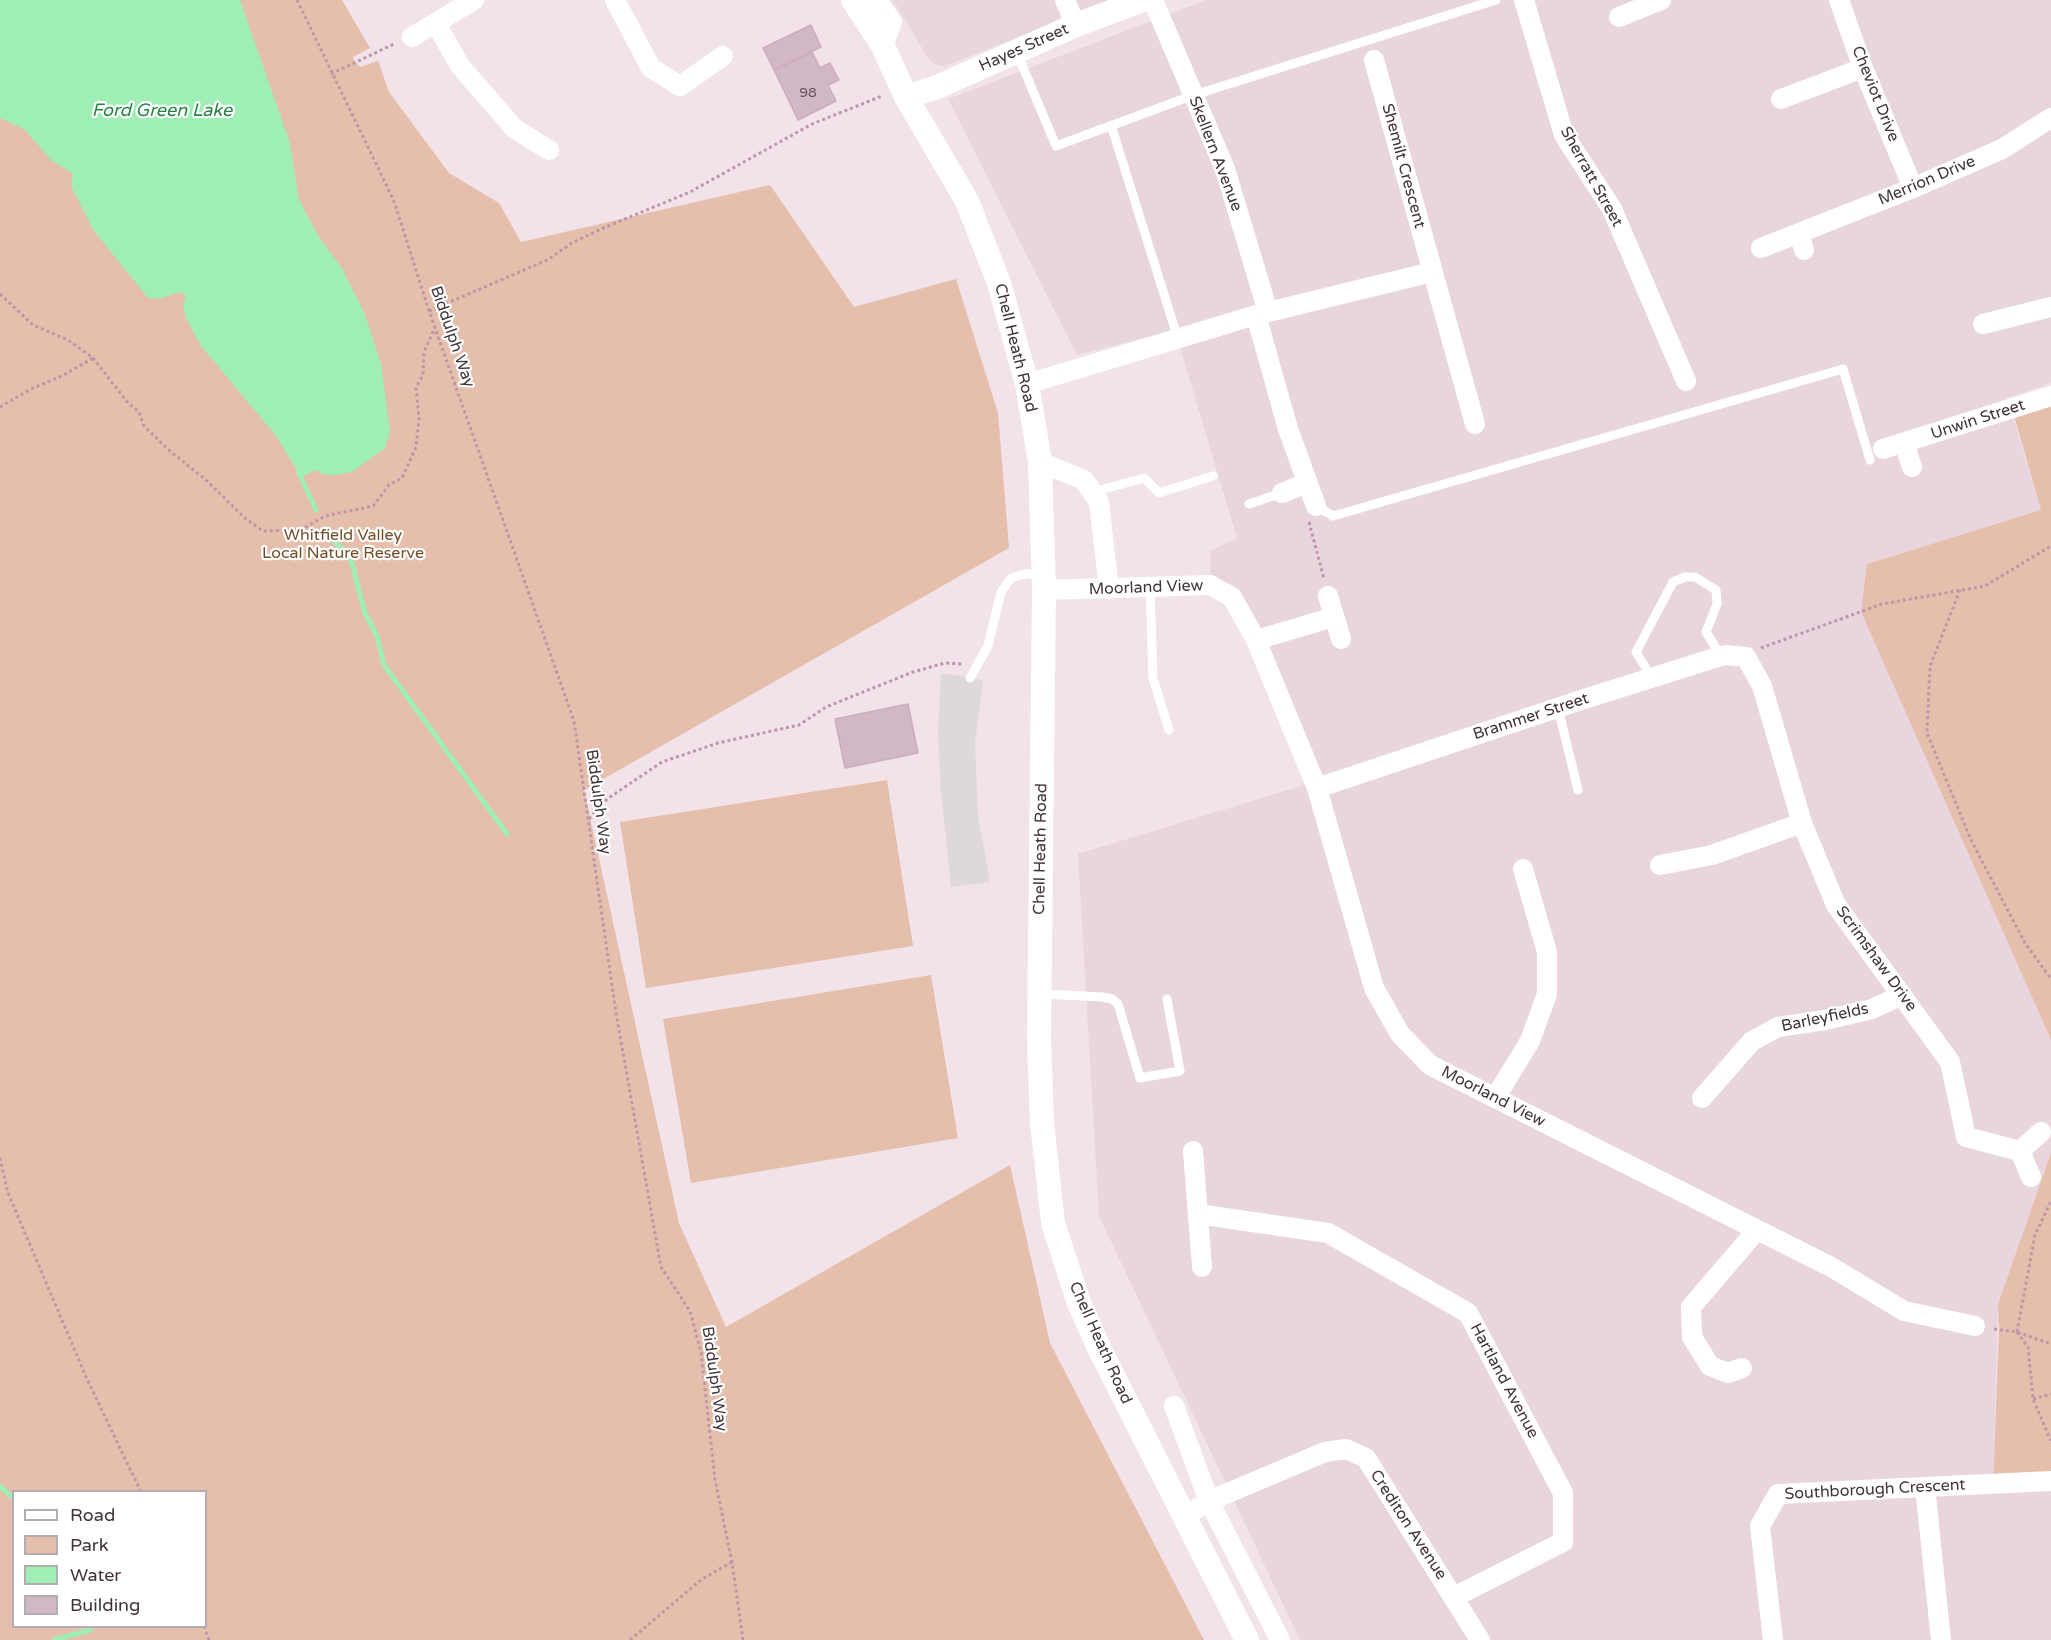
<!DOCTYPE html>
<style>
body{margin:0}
#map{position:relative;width:2051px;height:1640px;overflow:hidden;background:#f1e3e9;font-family:"Varela Round",sans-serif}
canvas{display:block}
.legend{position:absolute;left:12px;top:1490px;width:195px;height:138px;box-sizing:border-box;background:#fff;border:2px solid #b3adb1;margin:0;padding:8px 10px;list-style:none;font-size:18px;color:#42333b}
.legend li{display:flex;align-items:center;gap:12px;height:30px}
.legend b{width:30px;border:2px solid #b3adb1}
</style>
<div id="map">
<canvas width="2051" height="1640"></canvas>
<ul class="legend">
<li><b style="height:8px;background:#fff"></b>Road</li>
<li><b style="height:16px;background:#e5bfab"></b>Park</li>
<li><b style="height:16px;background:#9feeb6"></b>Water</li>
<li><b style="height:16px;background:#d2b8c5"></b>Building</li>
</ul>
</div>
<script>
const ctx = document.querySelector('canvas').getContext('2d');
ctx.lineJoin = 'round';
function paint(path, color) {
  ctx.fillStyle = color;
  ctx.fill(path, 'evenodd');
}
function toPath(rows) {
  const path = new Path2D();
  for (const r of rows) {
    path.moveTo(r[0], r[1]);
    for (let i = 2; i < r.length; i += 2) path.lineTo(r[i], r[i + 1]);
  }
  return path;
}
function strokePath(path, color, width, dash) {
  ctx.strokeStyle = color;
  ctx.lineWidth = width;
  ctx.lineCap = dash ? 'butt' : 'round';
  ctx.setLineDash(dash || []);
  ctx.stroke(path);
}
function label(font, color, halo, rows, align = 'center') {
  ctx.font = font + ' "Varela Round",sans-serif';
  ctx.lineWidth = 4.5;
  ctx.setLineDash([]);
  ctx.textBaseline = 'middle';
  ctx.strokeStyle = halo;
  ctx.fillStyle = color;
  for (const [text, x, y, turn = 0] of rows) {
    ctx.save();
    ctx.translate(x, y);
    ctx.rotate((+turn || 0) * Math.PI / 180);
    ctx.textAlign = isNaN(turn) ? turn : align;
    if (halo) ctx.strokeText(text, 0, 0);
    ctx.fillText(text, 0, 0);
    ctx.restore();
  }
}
const residential = toPath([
 [893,0,1112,0,945,66,936,65,928,58],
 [1206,0,2051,0,2051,383,2007,398,2041,510,1867,564,1861,612,2051,1040,2051,1153,1998,1304,1993,1483,2051,1481,2051,1640,1300,1640,1099,1216,1078,854,1314,782,1256,640,1210,585,1211,551,1237,538,1175,330,1077,355,948,99]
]);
const green = toPath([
 [0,0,342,0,370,48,353,57,354,60,360,67,378,61,389,92,449,173,499,203,521,242,770,185,854,307,956,279,998,413,1009,548,584,790,679,1223,726,1327,1010,1165,1050,1343,1204,1640,0,1640],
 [14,1492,206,1492,206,1626,14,1626],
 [2051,394,2051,1040,1861,612,1867,564,2041,510,2012,409],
 [887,780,913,946,646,988,620,822],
 [931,975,958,1138,691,1183,663,1019],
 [2051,1153,2051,1481,1993,1484,1999,1329,1998,1304]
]);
const parking = toPath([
 [941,673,983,680,975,743,978,816,990,882,951,887,941,791,938,735]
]);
const water = toPath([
 [0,0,240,0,290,143,299,200,320,239,340,265,364,312,381,364,390,431,385,448,352,472,335,475,324,475,316,470,301,477,276,436,201,346,186,318,183,306,186,296,179,292,159,299,148,298,94,231,72,188,72,173,51,160,24,129,0,118]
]);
const stream = toPath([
 [299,473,316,510],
 [325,528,329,537,350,556,365,613,377,636,384,665,507,834],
 [0,1486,14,1499],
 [54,1640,90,1630,92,1626]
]);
const building = toPath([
 [811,25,821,47,774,70,763,48,811,25],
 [812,52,820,68,830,63,839,80,828,85,836,101,798,120,774,70,812,52],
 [908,704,918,753,845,768,835,719,908,704]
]);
const path = toPath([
 [297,0,394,201,429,311,574,721,616,1013,661,1267,690,1311,701,1352,715,1480,732,1562,743,1640],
 [331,74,396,43],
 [0,294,33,325,68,340,93,358,128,403,139,412,144,426,170,451,206,480,246,519,263,531,301,530,325,516,373,506,389,485,402,478,416,447,419,419,416,388,423,375,424,352,435,327],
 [429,311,547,260,572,243,601,229,690,192,812,124,882,96],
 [0,407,31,389,62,376,93,358],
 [1309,522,1324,579],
 [1960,590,1930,666,1927,733,1971,840,2025,943,2051,979],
 [1761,648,1882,604,1985,586,2051,546],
 [589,819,607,799,662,762,718,743,799,725,826,707,913,672,945,663,962,664],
 [0,1158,8,1193,87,1379,141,1492],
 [1994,1329,2017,1332,2051,1344],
 [2017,1332,2035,1235,2051,1201],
 [2017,1332,2028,1347,2033,1399,2051,1441],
 [2033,1399,2051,1394],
 [204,1626,209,1640],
 [630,1640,702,1579,732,1562]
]);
const service = toPath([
 [1017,53,1056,146,1194,95,1496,0],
 [1111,125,1178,339],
 [1093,492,1144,478,1159,493,1213,476],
 [1249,504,1282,493],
 [1316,506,1333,516,1843,369,1870,460],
 [1150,588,1153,678,1169,730],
 [970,678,988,646,1001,592,1011,578,1025,574,1043,574],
 [1652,678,1636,652,1673,582,1685,577,1695,577,1716,590,1717,604,1706,632,1721,656],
 [1558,708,1578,790],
 [1042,994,1102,997,1112,999,1118,1004,1140,1078,1180,1071,1167,999]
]);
const minor = toPath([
 [615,0,651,68,680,86,723,56],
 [877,0,892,22,883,46],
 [1065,0,1076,25],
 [1153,0,1225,169,1268,312],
 [1524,0,1564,135,1612,209,1686,381],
 [1839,0,1863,68,1913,188],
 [1619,17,1661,0],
 [436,23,460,66,515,129,549,150],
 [412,37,474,0],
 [1374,60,1475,424],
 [1781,99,1863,68],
 [1799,233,1804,250],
 [1761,248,1913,188,2002,149,2051,118],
 [1256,315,1288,429,1316,506],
 [1983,324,2051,307],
 [1027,384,1256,315,1432,272],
 [1904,443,1912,467],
 [1883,449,2051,396],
 [1040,462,1084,480,1099,502,1109,589],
 [1282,493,1307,483],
 [1044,590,1210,585,1232,597,1256,640,1317,788,1374,988,1400,1034,1430,1065,1833,1268,1904,1311,1975,1326],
 [1328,596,1341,639],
 [1256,640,1334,617],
 [1317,788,1584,699,1721,656,1725,655,1746,657,1762,686,1802,823,1836,905,1950,1062,1966,1137,2020,1151],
 [1660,865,1712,855,1802,823],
 [1495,1098,1530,1041,1547,994,1547,952,1523,869],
 [1702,1098,1752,1041,1778,1027,1825,1020,1872,1009,1902,995],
 [1193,1151,1202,1267],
 [2020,1151,2031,1177],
 [2020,1151,2041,1132],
 [1198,1214,1328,1233,1468,1313,1563,1493,1563,1542,1454,1597],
 [1742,1368,1728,1373,1710,1366,1692,1337,1691,1307,1757,1230],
 [1174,1406,1209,1501,1280,1640],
 [1925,1487,1941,1640],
 [1183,1517,1209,1501,1325,1452,1346,1449,1366,1458,1480,1640],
 [1773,1640,1760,1526,1778,1494,2051,1481]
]);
const tertiary = toPath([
 [853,0,883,46,906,97,967,201,999,283,1027,384,1040,462,1044,590,1039,1039,1042,1123,1053,1223,1079,1303,1099,1348,1247,1640],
 [906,97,935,88,1076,25,1143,0]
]);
const numberNames = [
 ["98",808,93]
];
const streetNames = [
 ["Hayes Street",1024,48,-24],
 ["Cheviot Drive",1875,94,68],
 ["Skellern Avenue",1215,154,69],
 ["Shemilt Crescent",1403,166,75],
 ["Sherratt Street",1591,177,61],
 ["Merrion Drive",1927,181,-23],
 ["Biddulph Way",452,337,71],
 ["Chell Heath Road",1015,348,76],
 ["Unwin Street",1978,420,-18],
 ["Moorland View",1146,588,-2],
 ["Brammer Street",1531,717,-18],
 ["Biddulph Way",598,802,82],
 ["Chell Heath Road",1041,849,-89],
 ["Scrimshaw Drive",1876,959,54],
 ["Barleyfields",1825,1018,-12],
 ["Moorland View",1493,1097,27],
 ["Chell Heath Road",1100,1343,66],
 ["Biddulph Way",714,1379,82],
 ["Hartland Avenue",1504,1381,62],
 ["Southborough Crescent",1875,1490,-3],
 ["Crediton Avenue",1408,1525,57]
];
const parkNames = [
 ["Whitfield Valley",343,536],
 ["Local Nature Reserve",343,554]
];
const waterNames = [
 ["Ford Green Lake",162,111]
];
paint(residential, '#e9d5dd');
paint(green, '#e5bfab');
paint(parking, '#ded8db');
paint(water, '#9feeb6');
strokePath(stream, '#9feeb6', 5);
paint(building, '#d2b8c5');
strokePath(building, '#cdacbc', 1.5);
strokePath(path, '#bd97a9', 3, [3, 3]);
strokePath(service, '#fff', 9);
strokePath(minor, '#fff', 20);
strokePath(tertiary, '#fff', 24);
label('14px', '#66545e', null, numberNames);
label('16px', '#42333b', '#fff', streetNames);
label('16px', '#724e28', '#fff', parkNames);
label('italic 18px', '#288445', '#fff', waterNames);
</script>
